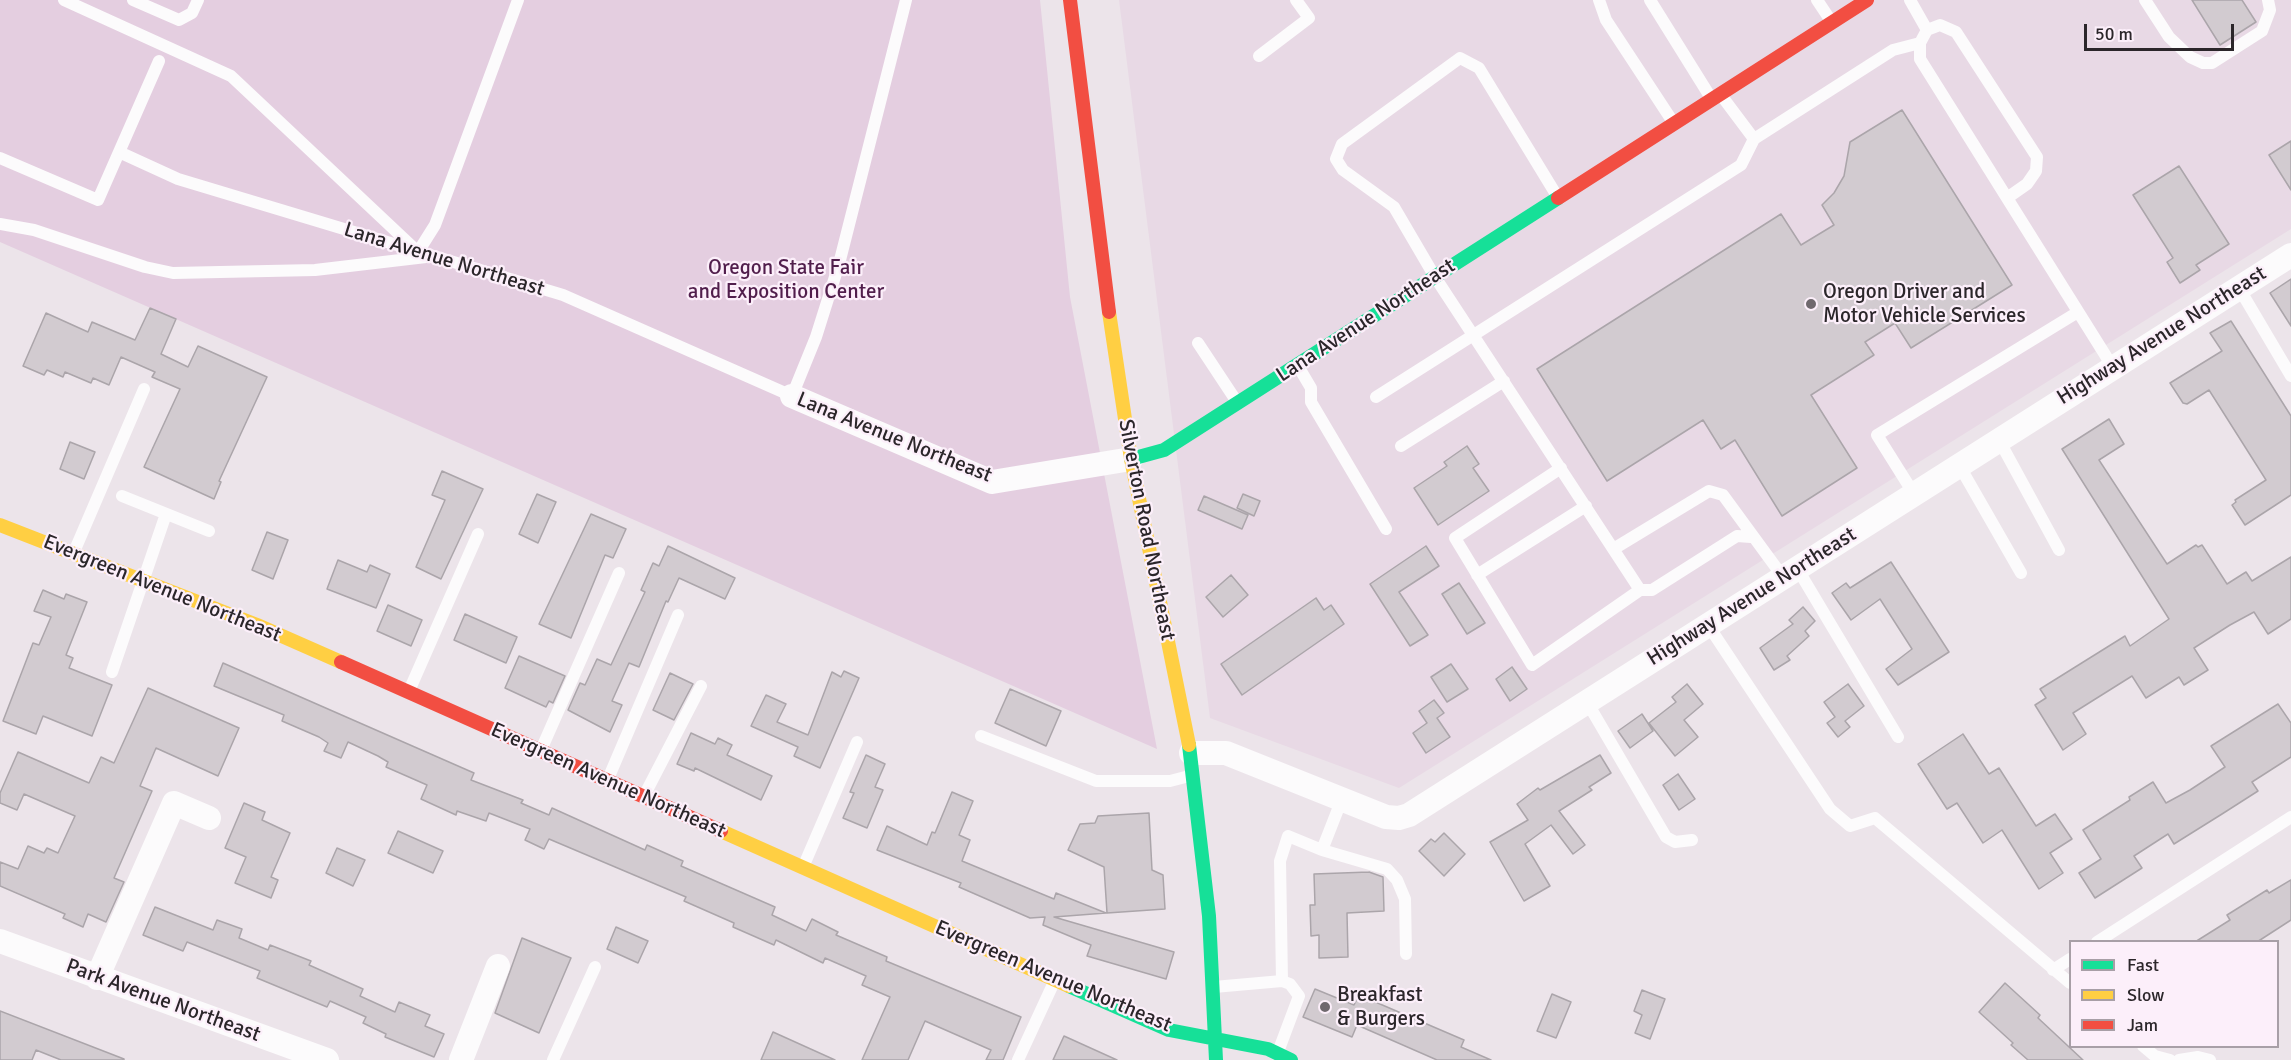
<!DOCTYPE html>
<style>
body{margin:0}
#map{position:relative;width:2291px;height:1060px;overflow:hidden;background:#ece4ea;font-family:Signika,sans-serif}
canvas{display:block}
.legend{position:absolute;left:2069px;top:940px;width:210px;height:108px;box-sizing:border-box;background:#fceffa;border:2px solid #a89fa7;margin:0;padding:8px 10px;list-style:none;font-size:18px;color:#2b262a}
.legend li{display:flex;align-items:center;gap:12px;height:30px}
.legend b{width:30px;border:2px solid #a89fa7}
.scale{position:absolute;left:2084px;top:24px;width:150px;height:27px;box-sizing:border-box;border:3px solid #2b262a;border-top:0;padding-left:8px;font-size:18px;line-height:21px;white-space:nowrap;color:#2b262a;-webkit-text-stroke:4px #fceffa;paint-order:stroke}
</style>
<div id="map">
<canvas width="2291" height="1060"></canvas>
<ul class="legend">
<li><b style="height:8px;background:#16e098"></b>Fast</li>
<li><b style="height:8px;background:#ffcf43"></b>Slow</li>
<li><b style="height:8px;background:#f24e42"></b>Jam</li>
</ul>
<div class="scale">50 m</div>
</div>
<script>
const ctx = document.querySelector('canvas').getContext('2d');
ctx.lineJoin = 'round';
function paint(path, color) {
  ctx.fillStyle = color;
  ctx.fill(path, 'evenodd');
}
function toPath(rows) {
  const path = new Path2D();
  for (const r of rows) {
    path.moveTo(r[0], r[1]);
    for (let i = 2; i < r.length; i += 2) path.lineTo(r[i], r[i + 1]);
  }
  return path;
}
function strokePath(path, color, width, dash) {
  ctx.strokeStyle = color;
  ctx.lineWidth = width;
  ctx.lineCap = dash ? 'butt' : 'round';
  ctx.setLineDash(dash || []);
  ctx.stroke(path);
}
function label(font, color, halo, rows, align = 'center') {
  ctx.font = font + ' Signika,sans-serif';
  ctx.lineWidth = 4.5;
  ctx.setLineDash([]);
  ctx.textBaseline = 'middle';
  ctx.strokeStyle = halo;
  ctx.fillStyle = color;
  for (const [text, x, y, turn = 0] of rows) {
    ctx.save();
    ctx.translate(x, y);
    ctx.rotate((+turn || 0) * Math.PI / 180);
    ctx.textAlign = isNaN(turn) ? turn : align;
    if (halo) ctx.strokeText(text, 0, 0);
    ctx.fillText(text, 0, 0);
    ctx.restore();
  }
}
const built = toPath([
 [1119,0,2291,0,2291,229,1399,788,1210,718]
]);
const green = toPath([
 [0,0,1040,0,1070,297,1157,749,0,242]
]);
const building = toPath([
 [2192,0,2242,0,2256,22,2220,45,2192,0],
 [1902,110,2012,285,1911,348,1895,323,1865,342,1874,355,1811,395,1857,468,1782,516,1735,440,1721,449,1703,420,1607,481,1537,369,1781,214,1801,245,1834,225,1822,205,1834,193,1844,176,1850,142,1902,110],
 [2291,141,2291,190,2269,155,2291,141],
 [2179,166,2229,244,2196,265,2200,270,2180,283,2167,262,2173,258,2133,195,2179,166],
 [2291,279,2291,326,2270,293,2291,279],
 [150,308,176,319,161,354,188,367,198,346,267,377,219,481,221,482,214,499,144,467,180,389,152,377,155,372,121,357,109,385,93,378,91,383,65,372,63,377,47,370,44,375,23,366,46,313,88,332,92,322,135,340,150,308],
 [2231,321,2291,416,2291,495,2245,525,2232,505,2236,502,2235,500,2266,480,2209,390,2187,404,2183,403,2170,383,2222,351,2210,333,2231,321],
 [2109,419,2124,444,2099,460,2167,564,2196,545,2198,547,2202,545,2227,584,2246,572,2252,581,2291,557,2291,619,2268,634,2254,612,2230,625,2194,648,2208,670,2184,685,2179,677,2146,698,2132,676,2073,713,2086,734,2063,750,2035,705,2046,698,2040,689,2125,636,2130,646,2169,619,2062,449,2109,419],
 [70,442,95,452,84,479,60,469,70,442],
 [1467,446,1479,464,1473,468,1489,491,1438,525,1414,488,1447,466,1444,462,1467,446],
 [442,471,483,489,441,579,416,567,445,500,432,495,442,471],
 [537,494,556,502,538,543,519,534,537,494],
 [1243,494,1260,501,1254,516,1237,508,1243,494],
 [1204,496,1248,515,1242,529,1198,510,1204,496],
 [591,514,626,529,613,558,605,555,571,638,539,624,591,514],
 [267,532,288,540,273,579,252,570,267,532],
 [668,546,735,578,725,599,679,578,668,602,666,601,639,667,629,663,612,701,622,705,610,732,568,710,580,683,585,685,597,659,611,665,645,592,641,590,653,563,659,566,668,546],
 [1426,546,1439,566,1399,592,1428,635,1410,646,1370,584,1426,546],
 [338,560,367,572,370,565,390,574,376,608,327,589,338,560],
 [1891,562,1949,652,1898,685,1886,669,1912,649,1880,599,1851,620,1832,593,1846,583,1850,588,1891,562],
 [1231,575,1248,595,1223,617,1206,597,1231,575],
 [1459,583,1485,623,1467,634,1442,594,1459,583],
 [43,590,64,599,66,594,87,602,66,655,73,658,69,668,112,685,92,736,43,716,36,734,3,721,33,643,39,645,51,617,34,611,43,590],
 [1316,598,1324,610,1331,605,1344,624,1242,695,1221,664,1316,598],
 [388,605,422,620,411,646,377,631,388,605],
 [1803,607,1815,621,1805,631,1809,636,1787,656,1790,660,1774,670,1760,648,1793,624,1789,620,1803,607],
 [465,614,517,637,506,663,454,640,465,614],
 [519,656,565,676,553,703,549,701,546,707,505,688,519,656],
 [223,663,474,773,471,780,523,800,521,803,549,815,552,808,645,850,647,845,683,861,681,866,775,907,772,915,806,931,812,919,838,932,836,935,887,957,886,961,1021,1017,1003,1060,986,1060,991,1050,925,1021,908,1060,862,1060,890,997,862,985,866,976,825,958,823,963,776,940,774,945,733,927,734,923,684,901,686,897,549,839,544,849,525,840,530,829,489,813,486,821,457,811,456,815,421,799,427,785,386,767,388,762,378,756,348,742,341,758,324,751,328,743,319,737,282,721,284,715,214,686,223,663],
 [1451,664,1468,689,1447,702,1431,677,1451,664],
 [1512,667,1527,689,1510,701,1496,679,1512,667],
 [844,671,859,678,820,768,794,756,798,747,751,726,766,695,786,704,777,722,808,735,832,672,841,677,844,671],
 [670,673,693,684,674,720,653,710,670,673],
 [1687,684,1703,704,1684,720,1698,737,1675,756,1649,723,1676,702,1672,697,1687,684],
 [1848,684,1864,706,1845,721,1850,727,1838,737,1827,723,1835,717,1824,702,1848,684],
 [148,688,239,728,218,776,156,748,140,786,152,791,114,878,124,882,106,922,88,914,83,927,63,918,65,914,0,886,0,862,18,869,28,846,44,853,47,848,58,853,75,816,24,794,17,810,0,803,0,793,18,752,89,783,101,757,114,763,148,688],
 [1010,689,1061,711,1046,746,995,723,1010,689],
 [1434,700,1444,713,1437,718,1450,737,1426,753,1413,733,1427,723,1419,711,1434,700],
 [2278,704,2291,723,2291,757,2252,782,2258,791,2222,814,2174,844,2168,834,2134,856,2142,868,2095,898,2079,873,2101,859,2083,830,2130,800,2129,797,2153,782,2166,803,2190,790,2225,767,2211,746,2278,704],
 [1642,714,1653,731,1630,748,1618,731,1642,714],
 [691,733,715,744,718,738,732,745,727,755,772,776,761,800,695,768,694,771,677,764,691,733],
 [1963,734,1989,774,1999,768,2036,826,2055,814,2072,839,2050,853,2063,873,2039,889,2002,830,1983,843,1957,803,1947,809,1918,764,1963,734],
 [866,755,885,764,875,787,883,790,867,828,843,818,854,793,850,792,866,755],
 [1600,755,1611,773,1589,787,1592,790,1559,811,1585,845,1573,854,1551,825,1525,844,1550,886,1524,901,1490,842,1528,820,1517,804,1538,788,1540,790,1600,755],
 [1678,774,1695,799,1679,810,1663,785,1678,774],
 [952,792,973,801,959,835,970,840,962,861,1054,899,1056,893,1106,913,1054,917,1174,952,1166,979,1087,956,1091,945,1043,925,1045,917,1030,918,959,887,961,883,877,850,887,826,927,845,932,832,935,833,952,792],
 [244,803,265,812,262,820,290,833,271,877,278,880,271,898,235,883,246,857,225,848,244,803],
 [1149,813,1152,870,1163,875,1165,909,1107,913,1104,867,1068,850,1080,824,1095,823,1098,816,1149,813],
 [398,831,443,851,433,873,388,853,398,831],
 [1444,833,1465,854,1444,876,1419,851,1431,839,1435,842,1444,833],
 [337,848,365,860,353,886,326,873,337,848],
 [1369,872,1383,877,1384,911,1347,913,1348,957,1319,958,1319,935,1311,936,1310,905,1315,905,1314,874,1369,872],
 [2291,880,2291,920,2257,942,2195,942,2230,920,2227,915,2267,890,2269,893,2291,880],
 [155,907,213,930,217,920,242,929,239,938,268,950,270,945,311,961,309,965,363,989,360,996,395,1012,399,1002,430,1015,425,1026,444,1034,434,1057,385,1037,386,1034,363,1023,366,1017,330,1001,327,1007,257,978,260,971,187,942,183,951,143,935,155,907],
 [616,927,648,941,638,963,607,949,616,927],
 [522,938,571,958,539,1033,495,1013,522,938],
 [2005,983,2040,1015,2038,1018,2083,1060,2028,1060,2011,1045,2013,1043,1979,1012,2005,983],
 [1315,989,1354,1005,1359,995,1464,1040,1461,1047,1491,1060,1437,1060,1357,1025,1352,1037,1303,1017,1315,989],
 [1642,990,1665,999,1650,1039,1635,1033,1642,1015,1634,1011,1642,990],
 [1552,994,1571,1002,1556,1038,1537,1031,1552,994],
 [0,1011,124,1059,124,1060,61,1060,36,1050,32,1060,0,1060,0,1011],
 [773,1032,835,1060,761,1060,773,1032],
 [1064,1036,1117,1060,1053,1060,1064,1036]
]);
const lane = toPath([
 [64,0,231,76,418,252,435,225,518,0],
 [133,0,179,20,192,13,198,0],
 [1599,0,1606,20,1673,122],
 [1650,0,1711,98],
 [1817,0,1831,21],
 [1910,0,1927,30],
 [2145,0,2169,37,2190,57,2203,63,2212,63,2262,31,2270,10,2268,0],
 [1259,56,1309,18,1296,0],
 [1721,95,1754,139,1893,50,1920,43],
 [119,152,178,179,563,295,792,396,816,337,839,264,906,0],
 [0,158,98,200,159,61],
 [1557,196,1479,68,1460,58,1342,144,1336,159,1343,170,1394,207,1435,277,1640,590],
 [2007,198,2027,184,2036,171,2037,157,1956,32,1940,25,1927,30,1920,43,1920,59,2104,353,2113,368],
 [0,224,34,230,145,267,173,273,315,270,426,257],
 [2239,288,2291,376],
 [1198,343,1237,402],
 [1298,366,1311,388,1311,402,1386,529],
 [1376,397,1741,165,1754,139],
 [1999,440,2059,550],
 [1401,446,1504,381],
 [1959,465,2021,573],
 [1561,468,1455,538,1532,665,1640,590,1652,590,1737,536,1751,537],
 [1914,494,1877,435,2078,312],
 [122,496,209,531],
 [1615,548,1709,491,1723,495,1783,577],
 [74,552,144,389],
 [1797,568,1898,737],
 [1477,575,1586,506],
 [1708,625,1830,809,1850,826,1875,818,2070,983],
 [112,672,166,514],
 [409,691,478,534],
 [1587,702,1666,837,1675,842,1692,840],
 [981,736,1096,781,1170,781,1193,775],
 [541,750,619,573],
 [608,779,678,615],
 [644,796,701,686],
 [1322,850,1387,869,1397,880,1405,899,1406,954],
 [804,865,857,742],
 [2097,942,2291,817],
 [2053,970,2070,959],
 [1214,987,1282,981,1280,861,1288,836,1322,850,1342,799],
 [2143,1046,2155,1056,2170,1060],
 [1278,1052,1299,996,1290,984,1282,981],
 [553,1060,595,967],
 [1018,1060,1055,980],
 [2179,1060,2198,1057,2210,1060]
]);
const street = toPath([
 [792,396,992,482,1131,459],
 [1191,753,1226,753,1386,817,1399,818,1409,815,2291,255],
 [0,941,327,1060],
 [97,978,174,803,209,818],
 [461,1060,498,966]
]);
const fast = toPath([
 [1131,459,1164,450,1558,198],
 [1189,745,1209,916,1216,1060],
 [1069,986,1169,1030,1268,1049,1291,1060]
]);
const slow = toPath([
 [1109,312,1131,459,1189,745],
 [0,525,257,625,341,662],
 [721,831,1069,986]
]);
const jam = toPath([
 [1070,0,1109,312],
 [1558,198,1867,0],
 [341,662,721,831]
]);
const markers = [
 [1811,304,6,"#6f686d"],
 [1325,1007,6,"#6f686d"]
];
const streetNames = [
 ["Lana Avenue Northeast",444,260,17],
 ["Lana Avenue Northeast",1366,321,-33],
 ["Highway Avenue Northeast",2162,336,-32],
 ["Lana Avenue Northeast",894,438,22],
 ["Silverton Road Northeast",1146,530,79],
 ["Evergreen Avenue Northeast",162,589,22],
 ["Highway Avenue Northeast",1752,597,-32],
 ["Evergreen Avenue Northeast",608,781,24],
 ["Evergreen Avenue Northeast",1053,977,23],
 ["Park Avenue Northeast",163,1001,20]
];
const parkNames = [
 ["Oregon State Fair",786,268],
 ["and Exposition Center",786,292]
];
const poiNames = [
 ["Oregon Driver and",1823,292],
 ["Motor Vehicle Services",1823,316],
 ["Breakfast",1337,995],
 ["& Burgers",1337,1019]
];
paint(built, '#e8d9e5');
paint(green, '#e4cee0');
paint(building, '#d2cbd0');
strokePath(building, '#aba5aa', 1.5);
strokePath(lane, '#fcfbfc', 12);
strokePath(street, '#fcfbfc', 24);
strokePath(fast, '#16e098', 14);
strokePath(slow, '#ffcf43', 14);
strokePath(jam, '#f24e42', 14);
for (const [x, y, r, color] of markers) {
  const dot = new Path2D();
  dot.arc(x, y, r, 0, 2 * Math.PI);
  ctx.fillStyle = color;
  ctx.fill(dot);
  strokePath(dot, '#fceffa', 2);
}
label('21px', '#2b262a', '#fceffa', streetNames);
label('21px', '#511e4c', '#fceffa', parkNames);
label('21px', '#2b262a', '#fceffa', poiNames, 'left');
</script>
